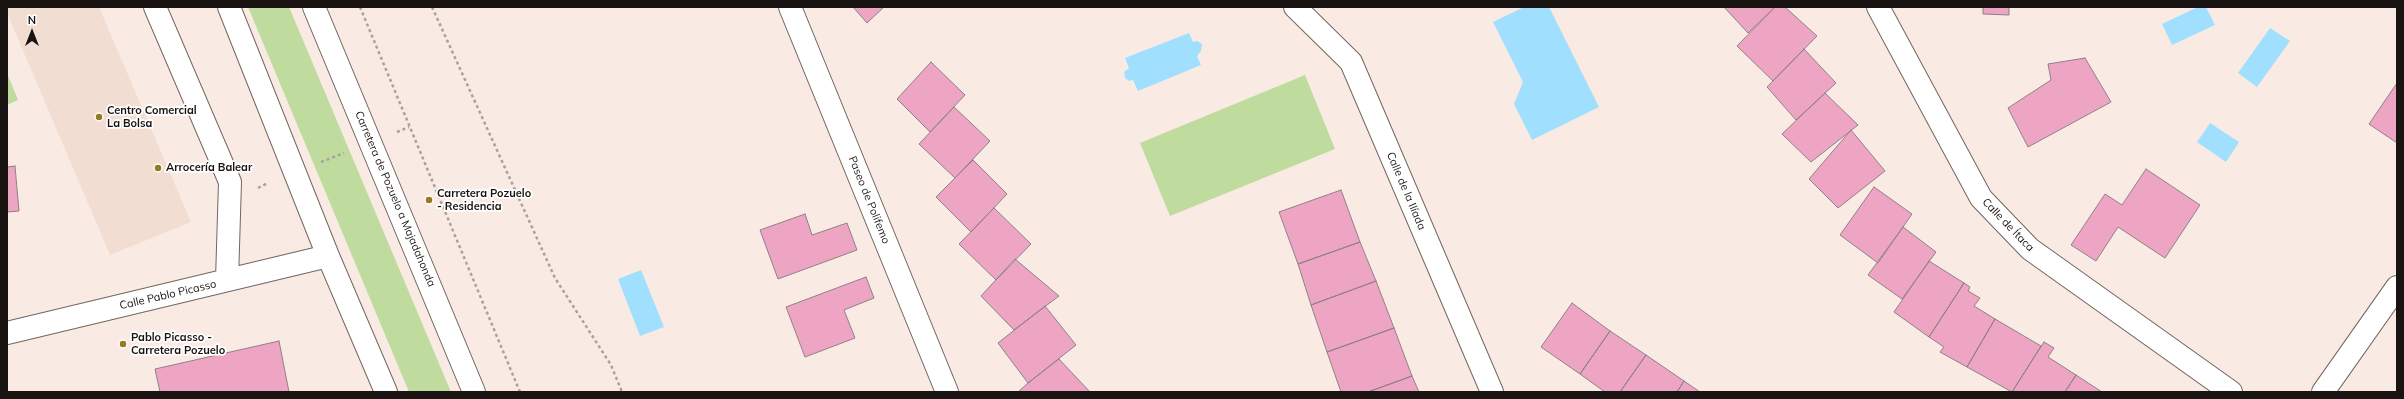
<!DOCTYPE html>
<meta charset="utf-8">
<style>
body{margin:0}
#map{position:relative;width:2404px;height:399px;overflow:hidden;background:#f9ebe4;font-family:Mulish,sans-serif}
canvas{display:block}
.frame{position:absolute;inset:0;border:8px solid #191412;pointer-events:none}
.north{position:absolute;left:12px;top:12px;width:40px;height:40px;-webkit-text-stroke:3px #fff;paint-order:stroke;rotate:0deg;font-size:11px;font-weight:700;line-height:16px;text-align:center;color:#191412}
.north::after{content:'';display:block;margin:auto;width:14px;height:18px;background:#191412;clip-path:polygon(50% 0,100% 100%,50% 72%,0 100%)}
</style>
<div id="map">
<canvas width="2404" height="399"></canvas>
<div class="frame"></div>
<div class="north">N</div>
</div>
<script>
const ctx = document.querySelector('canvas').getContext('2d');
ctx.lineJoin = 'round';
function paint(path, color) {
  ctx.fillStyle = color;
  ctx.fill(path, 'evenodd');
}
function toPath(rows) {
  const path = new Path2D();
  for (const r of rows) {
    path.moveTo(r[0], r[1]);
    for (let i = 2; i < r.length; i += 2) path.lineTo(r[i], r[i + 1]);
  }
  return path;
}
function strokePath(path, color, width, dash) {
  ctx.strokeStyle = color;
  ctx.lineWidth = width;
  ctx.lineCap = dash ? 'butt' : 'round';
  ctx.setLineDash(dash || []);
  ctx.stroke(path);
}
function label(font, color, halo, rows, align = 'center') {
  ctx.font = font + ' Mulish,sans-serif';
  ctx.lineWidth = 3.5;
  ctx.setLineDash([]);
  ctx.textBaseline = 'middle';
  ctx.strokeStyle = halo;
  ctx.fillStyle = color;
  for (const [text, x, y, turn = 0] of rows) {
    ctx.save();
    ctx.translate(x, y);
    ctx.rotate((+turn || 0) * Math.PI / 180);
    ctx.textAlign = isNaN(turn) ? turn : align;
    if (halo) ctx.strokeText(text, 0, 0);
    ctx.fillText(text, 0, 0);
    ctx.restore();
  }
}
const built = toPath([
 [7,7,99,7,191,222,110,255,7,13]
]);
const green = toPath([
 [248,7,289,7,451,392,409,392],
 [7,73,18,100,7,105],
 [1305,75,1335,149,1170,216,1140,143]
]);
const water = toPath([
 [1524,7,1549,7,1599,107,1532,140,1514,104,1523,82,1493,22],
 [2198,7,2206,7,2215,25,2172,45,2162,24],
 [2270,28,2290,41,2257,87,2238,73],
 [1189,33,1193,42,1197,41,1202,44,1201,51,1197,56,1201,65,1138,91,1133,80,1129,81,1125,78,1124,72,1129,68,1125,58],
 [2210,123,2239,142,2226,162,2197,142],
 [641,270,664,327,640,336,618,279]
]);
const building = toPath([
 [853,7,884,7,867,23,853,7],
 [1724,7,1775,7,1748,33,1724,7],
 [1775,7,1785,7,1817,36,1773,81,1737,46,1775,7],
 [1983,7,2009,7,2009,15,1983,14,1983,7],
 [1804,49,1836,83,1796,120,1767,87,1804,49],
 [2085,58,2111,102,2028,147,2008,108,2051,80,2048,64,2085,58],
 [931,62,965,95,930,132,897,99,931,62],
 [2397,83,2397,143,2369,124,2397,83],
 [1825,93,1858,125,1811,162,1782,134,1825,93],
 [954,107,990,141,955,178,919,144,954,107],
 [1851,130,1885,171,1838,208,1809,179,1851,130],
 [973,160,1007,194,971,232,936,197,973,160],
 [15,166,19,211,7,212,7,167,15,166],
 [2146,169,2200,205,2165,258,2118,227,2096,261,2071,245,2105,194,2122,205,2146,169],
 [1874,187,1912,214,1878,263,1840,235,1874,187],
 [1341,190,1360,242,1298,264,1279,212,1341,190],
 [994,208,1031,244,996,280,959,244,994,208],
 [805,214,812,235,847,223,857,250,778,279,760,230,805,214],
 [1903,227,1936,252,1902,299,1868,275,1903,227],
 [1360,242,1376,281,1311,305,1298,264,1360,242],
 [1015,259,1059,296,1014,330,981,296,1015,259],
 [1929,261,1964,283,1929,337,1894,312,1929,261],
 [866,277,874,298,844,310,855,338,805,357,786,307,866,277],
 [1376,281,1394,328,1327,352,1311,305,1376,281],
 [1964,283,1970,287,1968,291,1980,298,1974,306,1995,319,1967,367,1940,352,1944,347,1929,337,1964,283],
 [1572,303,1610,331,1580,374,1541,347,1572,303],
 [1045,306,1076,345,1028,383,998,343,1045,306],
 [1995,319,2041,346,2012,392,1967,367,1995,319],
 [1394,328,1412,376,1368,392,1341,392,1327,352,1394,328],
 [1610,331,1646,355,1620,392,1605,392,1580,374,1610,331],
 [279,341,289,392,160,392,155,369,279,341],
 [2044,342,2054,348,2048,357,2076,375,2065,392,2012,392,2044,342],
 [1646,355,1684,381,1677,392,1620,392,1646,355],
 [1059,359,1090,392,1018,392,1028,383,1059,359],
 [2076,375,2102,392,2065,392,2076,375],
 [1412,376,1419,392,1368,392,1412,376],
 [1684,381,1700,392,1677,392,1684,381]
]);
const path = toPath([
 [360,7,520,392],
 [432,7,555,278,611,365,622,392],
 [397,132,409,127],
 [321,162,344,153],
 [258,188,268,183]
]);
const minor = toPath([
 [155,7,230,182,227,280],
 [229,7,328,256,386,392],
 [314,7,474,392],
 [790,7,947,392],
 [1295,7,1351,62,1492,392],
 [1878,7,1981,198,2030,249,2231,392],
 [7,333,328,256],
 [2323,392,2397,287]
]);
const markers = [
 [99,117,4,"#957a22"],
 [158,168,4,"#957a22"],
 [429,200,4,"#957a22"],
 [123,344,4,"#957a22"]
];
const poiNames = [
 ["Centro Comercial",107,111],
 ["La Bolsa",107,124],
 ["Arrocería Balear",166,168],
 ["Carretera Pozuelo",437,194],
 ["- Residencia",437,207],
 ["Pablo Picasso -",131,338],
 ["Carretera Pozuelo",131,351]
];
const streetNames = [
 ["Calle de la Ilíada",1406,191,67],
 ["Carretera de Pozuelo a Majadahonda",395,199,67],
 ["Paseo de Polifemo",869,200,68],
 ["Calle de Ítaca",2008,225,46],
 ["Calle Pablo Picasso",168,295,-13]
];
paint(built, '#f2ddd2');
paint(green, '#bfdc9e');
paint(water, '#a1dffe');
paint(building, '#eea4c3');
strokePath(building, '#8e8186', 1);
strokePath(minor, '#726660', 24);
strokePath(path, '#aba09b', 2.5, [3, 3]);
strokePath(minor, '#fff', 22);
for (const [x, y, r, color] of markers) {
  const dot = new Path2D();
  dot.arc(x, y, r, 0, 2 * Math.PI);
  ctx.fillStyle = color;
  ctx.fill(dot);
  strokePath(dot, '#fff', 1.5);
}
label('bold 11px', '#191412', '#fff', poiNames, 'left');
label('11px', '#191412', '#fff', streetNames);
</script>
